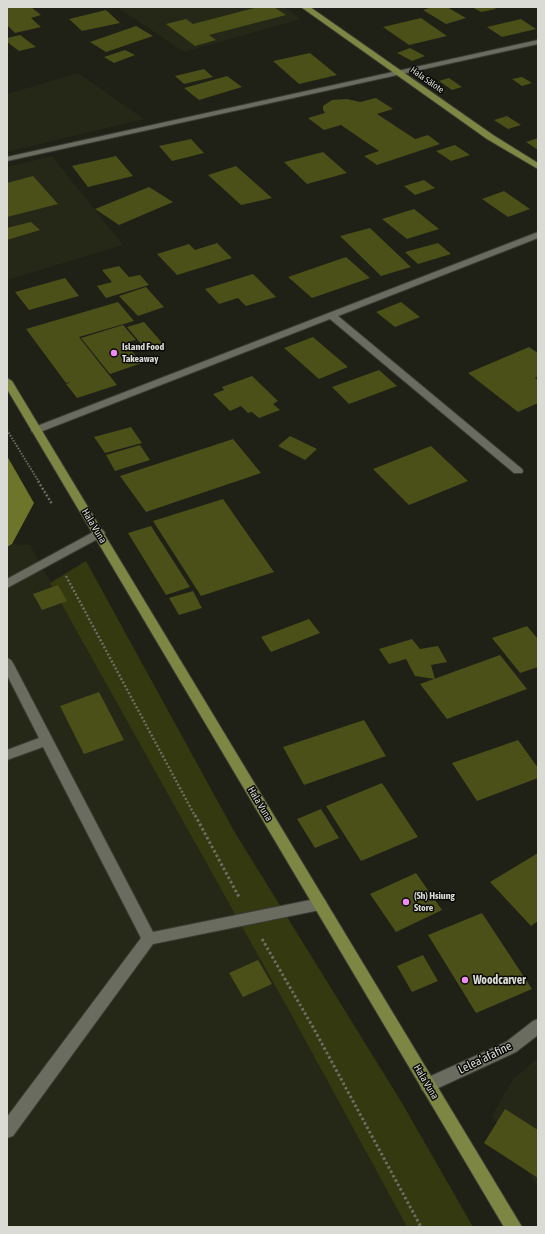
<!DOCTYPE html>
<meta charset="utf-8">
<style>
body{margin:0}
#map{position:relative;width:545px;height:1234px;overflow:hidden;background:#1f2016;font-family:"Asap Condensed",sans-serif}
canvas{display:block}
.frame{position:absolute;inset:0;border:8px solid #dadbd4;pointer-events:none}
</style>
<div id="map">
<canvas width="545" height="1234"></canvas>
<div class="frame"></div>
</div>
<script>
const ctx = document.querySelector('canvas').getContext('2d');
ctx.lineJoin = 'round';
function paint(path, color) {
  ctx.fillStyle = color;
  ctx.fill(path, 'evenodd');
}
function toPath(rows) {
  const path = new Path2D();
  for (const r of rows) {
    path.moveTo(r[0], r[1]);
    for (let i = 2; i < r.length; i += 2) path.lineTo(r[i], r[i + 1]);
  }
  return path;
}
function strokePath(path, color, width, dash) {
  ctx.strokeStyle = color;
  ctx.lineWidth = width;
  ctx.lineCap = dash ? 'butt' : 'round';
  ctx.setLineDash(dash || []);
  ctx.stroke(path);
}
function label(font, color, halo, rows, align = 'center') {
  ctx.font = font + ' "Asap Condensed",sans-serif';
  ctx.lineWidth = 3;
  ctx.setLineDash([]);
  ctx.textBaseline = 'middle';
  ctx.strokeStyle = halo;
  ctx.fillStyle = color;
  for (const [text, x, y, turn = 0] of rows) {
    ctx.save();
    ctx.translate(x, y);
    ctx.rotate((+turn || 0) * Math.PI / 180);
    ctx.textAlign = isNaN(turn) ? turn : align;
    if (halo) ctx.strokeText(text, 0, 0);
    ctx.fillText(text, 0, 0);
    ctx.restore();
  }
}
const built = toPath([
 [117,7,284,7,301,19,184,52],
 [78,73,144,119,7,152,7,94],
 [52,156,123,245,7,280,7,167],
 [12,544,30,545,292,1016,407,1227,7,1227,7,547],
 [538,1058,538,1188,492,1116,513,1079]
]);
const green = toPath([
 [86,561,234,831,402,1103,473,1227,407,1227,292,1016,50,583]
]);
const water = toPath([
 [7,456,34,503,12,544,7,547]
]);
const building = toPath([
 [7,7,31,7,41,15,31,18,41,27,15,33,7,25],
 [258,7,274,7,286,15,209,35,216,40,195,46,166,24,186,19,193,24],
 [432,7,447,7,466,18,446,24,423,10],
 [472,7,493,7,496,9,481,12],
 [106,10,120,23,82,31,69,19],
 [421,18,447,36,409,45,383,27],
 [521,19,536,29,502,37,487,27],
 [136,26,153,36,106,52,90,42],
 [20,35,36,47,19,51,7,42,7,38],
 [410,48,425,56,412,61,397,53],
 [125,50,135,55,114,63,104,57],
 [310,53,337,75,299,84,273,61],
 [204,69,213,77,184,84,175,76],
 [227,76,242,87,199,100,184,88],
 [522,77,532,83,522,86,512,79],
 [449,78,462,87,452,90,439,81],
 [376,98,393,109,377,114,415,139,428,135,440,144,377,165,364,156,379,151,341,125,324,130,308,118,325,113,323,110,323,106,332,100,347,99,360,102],
 [507,116,521,125,508,129,494,120],
 [538,138,538,150,526,142],
 [191,139,204,153,172,161,159,146],
 [455,145,470,155,451,161,436,151],
 [323,152,347,173,307,184,284,162],
 [116,156,133,176,88,187,72,166],
 [236,166,272,198,241,205,208,175],
 [33,176,58,204,7,217,7,183],
 [424,180,435,188,415,195,404,186],
 [149,187,173,202,119,225,95,209],
 [504,191,530,209,508,217,482,199],
 [414,209,439,229,407,239,382,219],
 [31,222,40,230,7,240,7,228],
 [370,228,411,267,381,276,340,236],
 [217,243,232,258,177,275,157,254,189,244,195,250],
 [438,243,451,254,418,264,405,252],
 [346,257,370,278,312,298,288,277],
 [119,266,129,277,140,275,149,285,106,298,97,286,112,282,102,270],
 [253,274,276,297,246,306,238,298,219,304,205,289],
 [65,278,79,296,29,310,15,292],
 [146,287,164,307,138,316,119,296],
 [118,302,134,321,79,337,117,385,77,398,66,384,71,382,66,383,26,329],
 [401,302,420,317,395,327,376,312],
 [144,322,164,345,147,351,127,327],
 [123,325,136,340,125,343,142,363,110,374,81,338],
 [313,337,348,367,319,379,284,348],
 [529,347,538,353,538,376,535,378,538,380,538,403,518,412,468,373],
 [379,370,397,386,349,404,332,387],
 [252,376,278,401,273,404,280,410,259,418,252,412,248,413,241,406,230,411,213,394,224,390,222,387],
 [131,427,142,443,105,453,94,437],
 [290,436,317,449,305,460,278,446],
 [233,439,261,473,146,512,120,476],
 [140,445,150,460,115,471,106,455],
 [431,446,468,481,409,505,373,469],
 [223,499,274,572,201,596,153,521],
 [151,526,190,587,166,595,128,533],
 [58,585,67,601,42,610,33,594],
 [193,591,202,608,179,615,169,598],
 [309,619,320,633,271,652,261,637],
 [527,626,538,639,538,667,520,673,492,638],
 [412,639,420,649,438,646,447,662,431,665,435,679,415,676,406,659,389,664,379,649],
 [500,655,527,689,447,719,420,684],
 [99,692,124,740,84,754,60,706],
 [364,720,386,756,304,785,283,747],
 [518,740,538,768,538,778,477,801,452,763],
 [382,783,418,837,361,861,326,806],
 [321,809,339,838,315,848,297,819],
 [538,853,538,921,531,926,490,882],
 [416,873,442,910,396,932,370,894],
 [482,913,532,989,476,1013,428,935],
 [423,955,438,981,412,992,397,966],
 [258,960,272,984,243,997,229,973],
 [505,1109,538,1130,538,1178,484,1143]
]);
const pathFar2 = toPath([
 [7,430,39,482]
]);
const pathFar1 = toPath([
 [38,481,52,504],
 [66,576,195,816]
]);
const path = toPath([
 [195,815,239,897],
 [262,939,314,1029,421,1227]
]);
const minor = toPath([
 [538,40,538,44,7,161,7,157,538,40],
 [538,232,538,238,338,316,522,469,523,471,522,473,514,473,330,319,40,432,32,432,31,430,32,428,538,232],
 [99,529,103,530,105,533,103,536,7,588,7,579,99,529],
 [7,658,11,660,13,663,153,932,320,898,325,900,327,904,325,908,320,910,153,944,13,1136,7,1138,7,1117,141,938,43,747,7,760,7,750,39,738,7,675,7,658],
 [538,1019,538,1035,516,1052,434,1090,428,1092,422,1090,420,1085,422,1080,506,1042,533,1021,538,1019]
]);
const major = toPath([
 [301,7,310,7,493,135,538,163,538,169,487,139,301,7],
 [7,378,12,381,522,1227,504,1227,7,389,7,378]
]);
const markers = [
 [114,353,4,"#f08bf6"],
 [406,902,4,"#f08bf6"],
 [465,980,4,"#f08bf6"]
];
const farStreetnames = [
 ["Hala Sālote",427,80,35]
];
const poiNames = [
 ["Island Food",122,347],
 ["Takeaway",122,359],
 ["(Sh) Hsiung",414,896],
 ["Store",414,908]
];
const streetNames = [
 ["Hala Vuna",94,526,59],
 ["Hala Vuna",260,804,59],
 ["Hala Vuna",426,1082,59]
];
const nearPoinames = [
 ["Woodcarver",473,980]
];
const nearStreetnames = [
 ["Lelea’afafine",485,1058,-26]
];
paint(built, '#262817');
paint(green, '#35390f');
paint(water, '#6d752b');
paint(building, '#4a5018');
strokePath(minor, '#3b3c35', 2);
strokePath(major, '#3b3c35', 2);
strokePath(pathFar2, '#6d6e65', 2, [1.5, 1.5]);
strokePath(pathFar1, '#6d6e65', 2.5, [2, 2]);
strokePath(path, '#6d6e65', 3, [2.5, 2.5]);
paint(minor, '#6a6c5f');
paint(major, '#7e8643');
for (const [x, y, r, color] of markers) {
  const dot = new Path2D();
  dot.arc(x, y, r, 0, 2 * Math.PI);
  ctx.fillStyle = color;
  ctx.fill(dot);
  strokePath(dot, '#090a06', 1.5);
}
label('9px', '#dadbd4', '#090a06', farStreetnames);
label('bold 10px', '#dadbd4', '#090a06', poiNames, 'left');
label('10px', '#dadbd4', '#090a06', streetNames);
label('bold 12px', '#dadbd4', '#090a06', nearPoinames, 'left');
label('12px', '#dadbd4', '#090a06', nearStreetnames);
</script>
